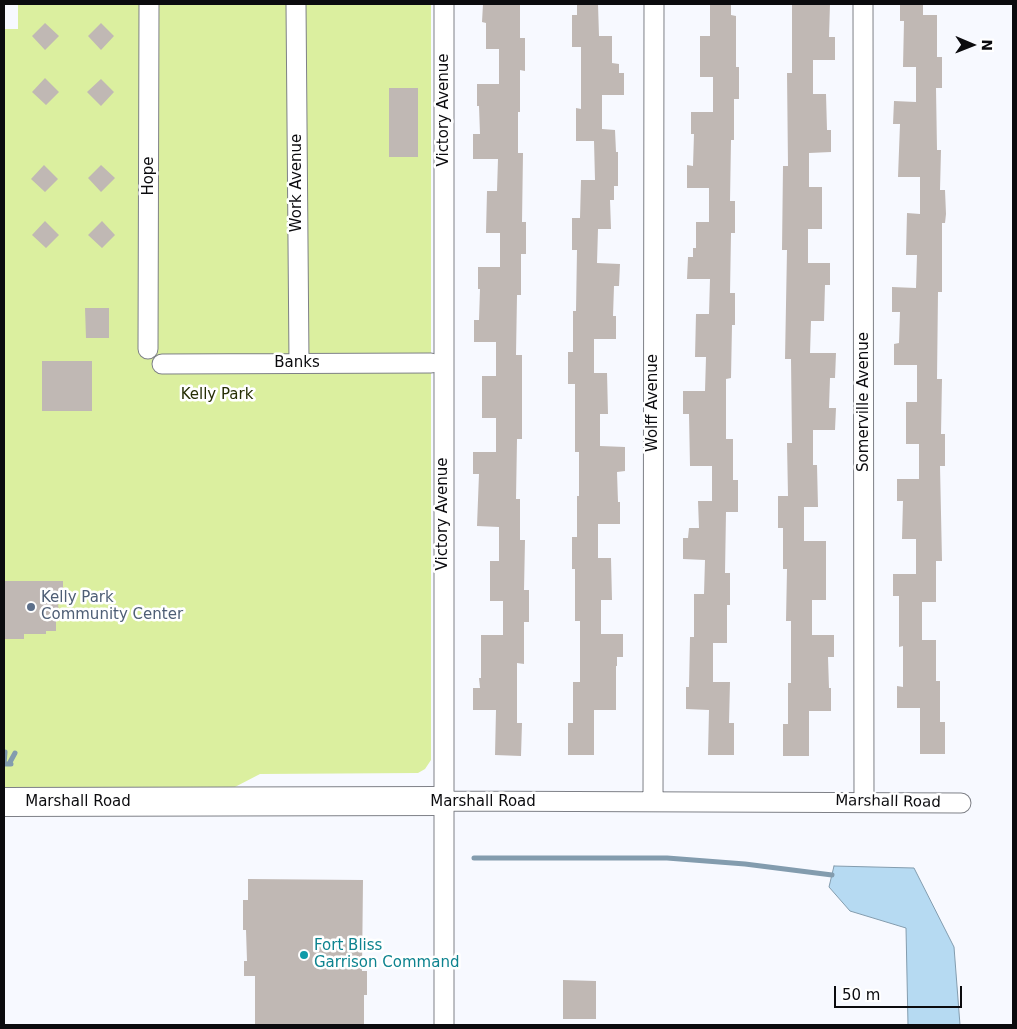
<!DOCTYPE html>
<style>
body{margin:0}
#map{position:relative;width:1017px;height:1029px;overflow:hidden;background:#f7f9ff;font-family:"DejaVu Sans",sans-serif}
canvas{display:block}
.frame{position:absolute;inset:0;border:5px solid #0b0b0e;pointer-events:none}
.north{position:absolute;left:947px;top:20px;width:50px;height:50px;-webkit-text-stroke:4px #fff;paint-order:stroke;rotate:91deg;font-size:14px;font-weight:700;line-height:20px;text-align:center;color:#0b0b0e}
.north::after{content:'';display:block;margin:auto;width:18px;height:22px;background:#0b0b0e;clip-path:polygon(50% 0,100% 100%,50% 72%,0 100%)}
.scale{position:absolute;left:834px;top:986px;width:128px;height:22px;box-sizing:border-box;border:2px solid #0b0b0e;border-top:0;padding-left:6px;font-size:15px;line-height:18px;white-space:nowrap;color:#0b0b0e;-webkit-text-stroke:4px #fff;paint-order:stroke}
</style>
<div id="map">
<canvas width="1017" height="1029"></canvas>
<div class="frame"></div>
<div class="north">N</div>
<div class="scale">50 m</div>
</div>
<script>
const ctx = document.querySelector('canvas').getContext('2d');
ctx.lineJoin = 'round';
function paint(path, color) {
  ctx.fillStyle = color;
  ctx.fill(path, 'evenodd');
}
function toPath(rows) {
  const path = new Path2D();
  for (const r of rows) {
    path.moveTo(r[0], r[1]);
    for (let i = 2; i < r.length; i += 2) path.lineTo(r[i], r[i + 1]);
  }
  return path;
}
function strokePath(path, color, width, dash) {
  ctx.strokeStyle = color;
  ctx.lineWidth = width;
  ctx.lineCap = dash ? 'butt' : 'round';
  ctx.setLineDash(dash || []);
  ctx.stroke(path);
}
function label(font, color, halo, rows, align = 'center') {
  ctx.font = font + ' "DejaVu Sans",sans-serif';
  ctx.lineWidth = 5;
  ctx.setLineDash([]);
  ctx.textBaseline = 'middle';
  ctx.strokeStyle = halo;
  ctx.fillStyle = color;
  for (const [text, x, y, turn = 0] of rows) {
    ctx.save();
    ctx.translate(x, y);
    ctx.rotate((+turn || 0) * Math.PI / 180);
    ctx.textAlign = isNaN(turn) ? turn : align;
    if (halo) ctx.strokeText(text, 0, 0);
    ctx.fillText(text, 0, 0);
    ctx.restore();
  }
}
const green = toPath([
 [18,4,431,4,431,760,425,769,418,773,260,774,206,802,4,802,4,29,18,29]
]);
const water = toPath([
 [834,866,914,868,954,947,960,1025,908,1025,906,928,850,911,829,887,834,866]
]);
const stream = toPath([
 [5,752,4,764,11,764],
 [9,764,15,753],
 [474,858,667,858,745,864,832,875]
]);
const building = toPath([
 [483,4,520,4,520,38,525,38,525,71,520,70,520,112,518,112,518,153,523,153,522,222,526,222,526,254,521,254,521,295,517,295,516,355,522,355,522,439,517,439,516,499,520,499,520,540,525,540,524,590,529,590,529,622,524,622,524,664,517,663,517,723,522,723,521,756,495,755,496,710,473,710,473,688,480,688,479,678,481,678,481,635,503,635,503,601,490,601,490,561,499,561,499,527,477,526,479,474,473,474,473,452,496,452,496,418,482,418,482,376,496,376,496,342,474,342,474,320,479,320,480,289,478,289,478,267,500,267,500,233,486,233,487,191,497,191,498,159,473,159,473,134,480,134,479,106,477,106,477,84,499,84,499,49,486,49,486,23,482,22],
 [577,4,598,4,599,36,612,36,612,63,619,64,619,73,624,73,624,95,602,95,602,129,615,130,616,152,618,152,618,186,614,186,614,200,610,200,611,229,598,229,597,263,620,264,619,286,614,286,613,316,616,316,616,339,594,339,594,373,607,373,608,414,600,414,600,446,625,447,625,471,617,472,618,502,620,502,620,524,598,524,598,558,611,558,612,600,601,600,601,634,623,634,623,657,617,657,617,666,616,666,616,710,594,710,594,755,568,755,568,723,573,723,573,682,580,682,580,621,575,621,575,569,572,569,572,537,577,537,577,496,579,496,579,452,575,452,575,384,568,384,568,352,573,352,573,311,576,311,577,250,572,250,572,218,580,218,581,180,595,180,594,141,576,141,576,108,581,109,581,47,572,47,572,15,577,15],
 [710,4,731,4,731,15,736,16,736,67,739,67,739,99,734,99,734,140,731,140,730,201,735,201,735,233,731,233,730,293,735,293,735,325,732,325,731,378,726,379,726,439,733,439,733,480,738,480,738,512,726,512,725,573,730,573,730,605,727,605,727,643,713,643,713,682,730,682,729,723,734,723,734,755,708,755,709,710,686,709,686,687,689,687,690,637,694,637,694,594,704,594,705,560,683,559,683,538,688,538,689,528,699,528,698,501,712,501,712,466,690,466,689,414,683,414,683,391,705,391,706,357,695,357,696,314,709,314,710,279,687,279,688,257,693,257,693,248,696,248,696,222,709,222,709,188,687,188,687,165,693,166,694,134,691,134,691,112,713,112,713,77,700,77,700,36,710,36],
 [792,4,830,4,829,37,835,37,835,60,813,60,813,94,826,94,827,130,831,130,831,152,809,153,809,187,822,187,822,229,808,229,808,263,830,263,830,285,825,285,824,321,811,321,810,353,836,353,835,378,830,378,829,408,836,408,835,430,813,430,813,465,817,465,818,507,804,507,804,541,826,541,826,600,812,600,812,635,834,635,834,657,828,657,829,688,831,688,831,711,809,711,809,756,783,756,783,724,788,724,788,683,791,683,791,621,786,621,787,569,783,569,783,528,778,528,778,496,788,496,787,443,792,443,791,359,785,359,787,250,782,250,783,166,788,166,787,73,792,73],
 [900,4,923,4,923,15,937,15,937,57,942,57,942,88,936,88,937,150,941,150,940,190,945,190,946,214,945,223,942,223,942,292,938,292,937,379,942,379,941,434,945,434,945,466,940,466,942,561,936,561,936,602,922,602,922,640,936,640,936,681,940,681,940,722,945,722,945,754,920,754,920,708,897,708,897,686,903,687,903,646,899,647,899,596,893,596,893,574,916,574,916,539,902,539,903,501,897,501,897,479,919,479,919,444,906,444,906,402,917,402,917,365,894,365,894,344,899,343,900,312,892,312,892,287,916,288,917,255,906,255,907,213,920,214,920,177,898,177,900,124,893,124,894,101,916,102,916,67,903,67,904,21,900,21],
 [45,23,59,36,45,50,32,36],
 [101,23,114,36,101,50,88,36],
 [45,78,59,92,46,105,32,92],
 [101,79,114,92,101,106,87,92],
 [389,88,418,88,418,157,389,157],
 [44,165,58,179,45,192,31,179],
 [101,165,115,178,101,192,88,178],
 [45,221,59,235,46,248,32,235],
 [102,221,115,235,102,248,88,235],
 [85,308,109,308,109,338,86,338],
 [42,361,92,361,92,411,42,411],
 [4,581,63,581,63,603,58,602,59,618,56,618,56,631,46,631,46,634,24,634,24,639,4,639],
 [248,879,363,880,362,971,367,971,367,995,364,995,364,1025,255,1025,255,976,244,976,244,961,247,961,246,930,243,930,243,900,248,900],
 [563,980,596,981,596,1019,563,1019]
]);
const street = toPath([
 [296,4,299,362],
 [863,4,864,801],
 [148,349,149,4],
 [162,364,431,363],
 [443,801,961,803],
 [653,802,654,4],
 [444,1025,444,4]
]);
const secondary = toPath([
 [4,802,443,801]
]);
const markers = [
 [31,607,5,"#5c6f8a"],
 [304,955,5,"#0f9aa8"]
];
const streetNames = [
 ["Victory Avenue",444,110,-90],
 ["Hope",149,176,-90],
 ["Work Avenue",297,183,-90],
 ["Banks",297,363],
 ["Somerville Avenue",864,402,-90],
 ["Wolff Avenue",653,403,-90],
 ["Victory Avenue",443,514,-90],
 ["Marshall Road",78,802],
 ["Marshall Road",483,802],
 ["Marshall Road",888,802,1]
];
const parkNames = [
 ["Kelly Park",217,395]
];
const serviceNames = [
 ["Kelly Park",41,598],
 ["Community Center",41,615]
];
const cultureNames = [
 ["Fort Bliss",314,946],
 ["Garrison Command",314,963]
];
paint(green, '#dbef9f');
paint(water, '#b6daf2');
strokePath(water, '#839cae', 1);
strokePath(stream, '#839cae', 5);
paint(building, '#c0b8b4');
strokePath(street, '#7e8087', 21);
strokePath(secondary, '#7e8087', 30);
strokePath(street, '#fff', 19);
strokePath(secondary, '#fff', 28);
for (const [x, y, r, color] of markers) {
  const dot = new Path2D();
  dot.arc(x, y, r, 0, 2 * Math.PI);
  ctx.fillStyle = color;
  ctx.fill(dot);
  strokePath(dot, '#fff', 2);
}
label('15px', '#0b0b0e', '#fff', streetNames);
label('15px', '#262e04', '#fff', parkNames);
label('15px', '#4e5e75', '#fff', serviceNames, 'left');
label('15px', '#0d838f', '#fff', cultureNames, 'left');
</script>
